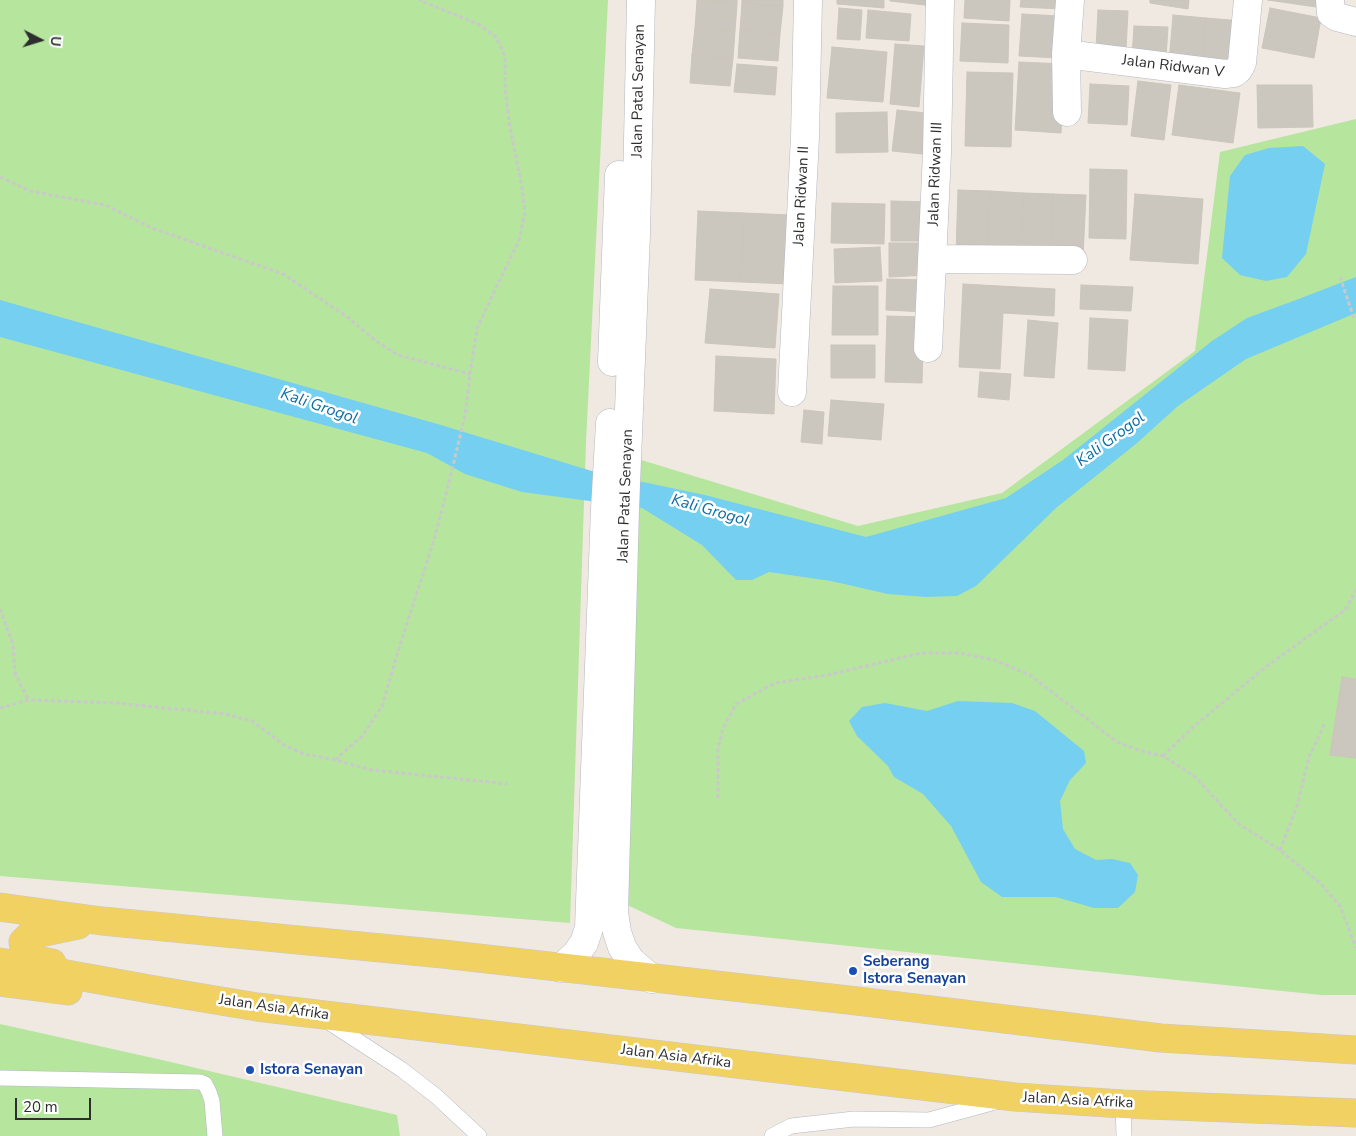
<!DOCTYPE html>
<style>
body{margin:0}
#map{position:relative;width:1356px;height:1136px;overflow:hidden;background:#efe9e1;font-family:"Nunito Sans",sans-serif}
canvas{display:block}
.north{position:absolute;left:15px;top:15px;width:50px;height:50px;-webkit-text-stroke:4px #fff;paint-order:stroke;rotate:95deg;font-size:14px;font-weight:700;line-height:20px;text-align:center;color:#2e2e2e}
.north::after{content:'';display:block;margin:auto;width:18px;height:22px;background:#2e2e2e;clip-path:polygon(50% 0,100% 100%,50% 72%,0 100%)}
.scale{position:absolute;left:15px;top:1098px;width:76px;height:22px;box-sizing:border-box;border:2px solid #2e2e2e;border-top:0;padding-left:6px;font-size:15px;line-height:18px;white-space:nowrap;color:#2e2e2e;-webkit-text-stroke:4px #fff;paint-order:stroke}
</style>
<div id="map">
<canvas width="1356" height="1136"></canvas>
<div class="north">U</div>
<div class="scale">20 m</div>
</div>
<script>
const ctx = document.querySelector('canvas').getContext('2d');
ctx.lineJoin = 'round';
function paint(path, color) {
  ctx.fillStyle = color;
  ctx.fill(path, 'evenodd');
}
function toPath(rows) {
  const path = new Path2D();
  for (const r of rows) {
    path.moveTo(r[0], r[1]);
    for (let i = 2; i < r.length; i += 2) path.lineTo(r[i], r[i + 1]);
  }
  return path;
}
function strokePath(path, color, width, dash) {
  ctx.strokeStyle = color;
  ctx.lineWidth = width;
  ctx.lineCap = dash ? 'butt' : 'round';
  ctx.setLineDash(dash || []);
  ctx.stroke(path);
}
function label(font, color, halo, rows, align = 'center') {
  ctx.font = font + ' "Nunito Sans",sans-serif';
  ctx.lineWidth = 5;
  ctx.setLineDash([]);
  ctx.textBaseline = 'middle';
  ctx.strokeStyle = halo;
  ctx.fillStyle = color;
  for (const [text, x, y, turn = 0] of rows) {
    ctx.save();
    ctx.translate(x, y);
    ctx.rotate((+turn || 0) * Math.PI / 180);
    ctx.textAlign = isNaN(turn) ? turn : align;
    if (halo) ctx.strokeText(text, 0, 0);
    ctx.fillText(text, 0, 0);
    ctx.restore();
  }
}
const green = toPath([
 [0,0,608,0,586,442,570,923,0,876],
 [1356,119,1356,995,1321,995,676,928,623,903,638,459,858,526,1002,493,1195,351,1220,152],
 [0,1024,162,1060,397,1115,400,1136,0,1136]
]);
const water = toPath([
 [1303,146,1325,164,1306,254,1287,277,1266,281,1240,275,1222,258,1230,176,1245,155,1269,148],
 [1356,277,1356,313,1246,359,1178,406,1137,443,1056,508,976,586,957,596,926,597,888,594,831,581,769,572,752,580,736,580,702,545,642,508,522,492,465,474,427,453,0,337,0,300,441,425,595,472,705,495,866,537,1006,498,1063,460,1212,341,1247,318,1296,300],
 [958,701,1012,703,1035,711,1084,751,1086,763,1070,780,1060,801,1063,829,1075,849,1096,860,1112,859,1130,863,1138,875,1135,892,1118,908,1094,908,1056,897,1002,897,981,882,951,826,923,794,894,777,888,766,857,736,849,721,862,707,885,703,927,711]
]);
const building = toPath([
 [697,0,737,0,737,4,697,0],
 [742,0,783,0,783,6,742,3,742,0],
 [837,0,884,0,884,8,837,4,837,0],
 [890,0,934,0,933,6,890,1,890,0],
 [965,0,1010,0,1009,21,964,18,965,0],
 [1021,0,1062,0,1061,9,1020,7,1021,0],
 [1150,0,1189,0,1188,9,1150,3,1150,0],
 [1268,0,1317,0,1316,7,1268,0],
 [697,1,737,4,735,31,695,28,697,1],
 [742,3,783,6,780,34,740,30,742,3],
 [839,8,862,10,860,40,837,39,839,8],
 [1270,8,1321,18,1314,58,1262,48,1270,8],
 [868,10,911,14,909,41,866,38,868,10],
 [1098,10,1128,11,1126,50,1096,49,1098,10],
 [1022,14,1060,16,1058,58,1019,56,1022,14],
 [1173,15,1206,18,1202,65,1169,63,1173,15],
 [1206,18,1242,21,1238,69,1202,65,1206,18],
 [962,23,1009,25,1008,63,960,61,962,23],
 [1134,26,1168,27,1166,58,1132,57,1134,26],
 [695,28,735,31,733,58,692,55,695,28],
 [740,30,780,34,778,61,738,58,740,30],
 [895,44,924,46,919,107,890,104,895,44],
 [832,47,887,52,883,102,827,98,832,47],
 [692,55,733,58,730,86,690,83,692,55],
 [1019,62,1065,64,1061,133,1015,130,1019,62],
 [737,64,777,67,775,95,734,92,737,64],
 [967,72,1013,73,1011,147,965,146,967,72],
 [1138,81,1171,85,1164,140,1131,136,1138,81],
 [1090,84,1129,86,1127,125,1088,123,1090,84],
 [1179,85,1240,93,1233,143,1172,135,1179,85],
 [1257,85,1312,85,1313,127,1258,128,1257,85],
 [897,110,936,114,933,155,892,151,897,110],
 [887,112,888,152,836,153,836,113,887,112],
 [1090,169,1127,170,1126,239,1089,238,1090,169],
 [958,190,990,191,988,254,956,253,958,190],
 [990,191,1023,193,1021,255,988,254,990,191],
 [1023,193,1053,194,1051,256,1021,255,1023,193],
 [1053,194,1086,195,1083,257,1051,256,1053,194],
 [1135,194,1203,199,1198,264,1130,260,1135,194],
 [891,201,932,202,932,241,891,241,891,201],
 [832,203,885,204,884,244,831,243,832,203],
 [698,211,744,213,741,282,695,280,698,211],
 [744,213,791,215,788,284,741,282,744,213],
 [889,243,931,243,929,275,889,277,889,243],
 [880,247,882,281,835,283,834,249,880,247],
 [887,279,928,280,927,312,886,310,887,279],
 [963,284,1055,289,1054,316,1003,313,1000,369,959,367,963,284],
 [1081,285,1133,287,1131,311,1080,309,1081,285],
 [833,286,878,286,878,335,832,335,833,286],
 [710,289,779,294,775,348,705,343,710,289],
 [887,316,924,317,922,383,885,382,887,316],
 [1090,318,1128,320,1125,371,1088,369,1090,318],
 [1028,320,1058,323,1054,378,1024,376,1028,320],
 [831,345,875,345,875,378,831,378,831,345],
 [716,356,776,359,774,414,714,411,716,356],
 [980,372,1011,374,1009,400,978,397,980,372],
 [831,400,884,404,881,440,828,436,831,400],
 [804,410,824,412,822,444,801,442,804,410],
 [1342,677,1356,679,1356,758,1330,755,1342,677]
]);
const path = toPath([
 [0,177,30,191,105,205,152,228,283,274,346,316,376,341,398,355,470,374],
 [1340,277,1354,318],
 [0,609,13,644,15,673,28,700],
 [0,708,28,700,116,703,226,714,252,721,284,745,304,754,335,760,372,770,508,784],
 [1163,756,1193,727,1267,666,1345,610,1356,590],
 [335,760,363,735,382,706,400,645,434,540,451,474,465,415,470,374,477,328,519,240,525,213,522,188,509,122,505,87,505,56,496,37,478,24,419,0],
 [718,798,718,749,723,728,736,704,775,683,828,675,921,653,960,653,994,660,1030,675,1117,742,1138,750,1163,756,1194,776,1239,824,1280,850,1321,884,1340,906,1356,948],
 [1280,850,1297,806,1309,757,1325,723]
]);
const service = toPath([
 [327,1021,401,1069,436,1096,479,1136],
 [0,1078,200,1082,205,1084,209,1092,212,1101,215,1136],
 [1123,1104,1124,1136],
 [772,1136,791,1126,854,1119,929,1120,999,1101]
]);
const minor = toPath([
 [1330,0,1331,13,1337,17,1356,22],
 [1066,54,1225,74,1234,73,1238,70,1242,63,1248,0],
 [1067,112,1066,54,1070,0],
 [932,259,1073,260],
 [928,348,937,153,940,0],
 [792,392,805,137,808,0]
]);
const secondary = toPath([
 [641,0,636,234,625,510,614,912,617,932,622,947,631,961,652,979],
 [612,362,619,175],
 [561,968,576,954,584,943,589,928,605,509,610,423]
]);
const primary = toPath([
 [0,907,102,921,443,954,857,1001,1161,1038,1356,1050],
 [0,962,155,990,257,1007,1015,1097,1123,1104,1356,1113],
 [52,963,36,960,25,953,23,942,30,935,78,925],
 [0,982,68,991]
]);
const markers = [
 [853,971,5,"#1a4fb4"],
 [250,1070,5,"#1a4fb4"]
];
const streetNames = [
 ["Jalan Ridwan V",1173,67,7],
 ["Jalan Patal Senayan",639,91,-89],
 ["Jalan Ridwan III",936,174,-88],
 ["Jalan Ridwan II",802,196,-87],
 ["Jalan Patal Senayan",626,496,-88],
 ["Jalan Asia Afrika",274,1008,8],
 ["Jalan Asia Afrika",676,1057,7],
 ["Jalan Asia Afrika",1078,1101,3]
];
const transitNames = [
 ["Seberang",863,962],
 ["Istora Senayan",863,979],
 ["Istora Senayan",260,1070]
];
const waterNames = [
 ["Kali Grogol",319,407,19],
 ["Kali Grogol",1111,440,-36],
 ["Kali Grogol",710,511,16]
];
paint(green, '#b6e59e');
paint(water, '#75cff0');
paint(building, '#cbc7bf');
strokePath(building, '#cbc5ba', 1);
strokePath(service, '#b4b7c1', 16);
strokePath(minor, '#b4b7c1', 29);
strokePath(secondary, '#b4b7c1', 29);
strokePath(primary, '#c9c9c9', 29);
strokePath(path, '#c9c9c9', 3, [4, 2.5]);
strokePath(service, '#fff', 15);
strokePath(minor, '#fff', 28);
strokePath(secondary, '#fff', 28);
strokePath(primary, '#f2d163', 28);
for (const [x, y, r, color] of markers) {
  const dot = new Path2D();
  dot.arc(x, y, r, 0, 2 * Math.PI);
  ctx.fillStyle = color;
  ctx.fill(dot);
  strokePath(dot, '#fff', 2);
}
label('15px', '#2e2e2e', '#fff', streetNames);
label('bold 15px', '#164399', '#fff', transitNames, 'left');
label('italic 16px', '#0d6fa3', '#fff', waterNames);
</script>
